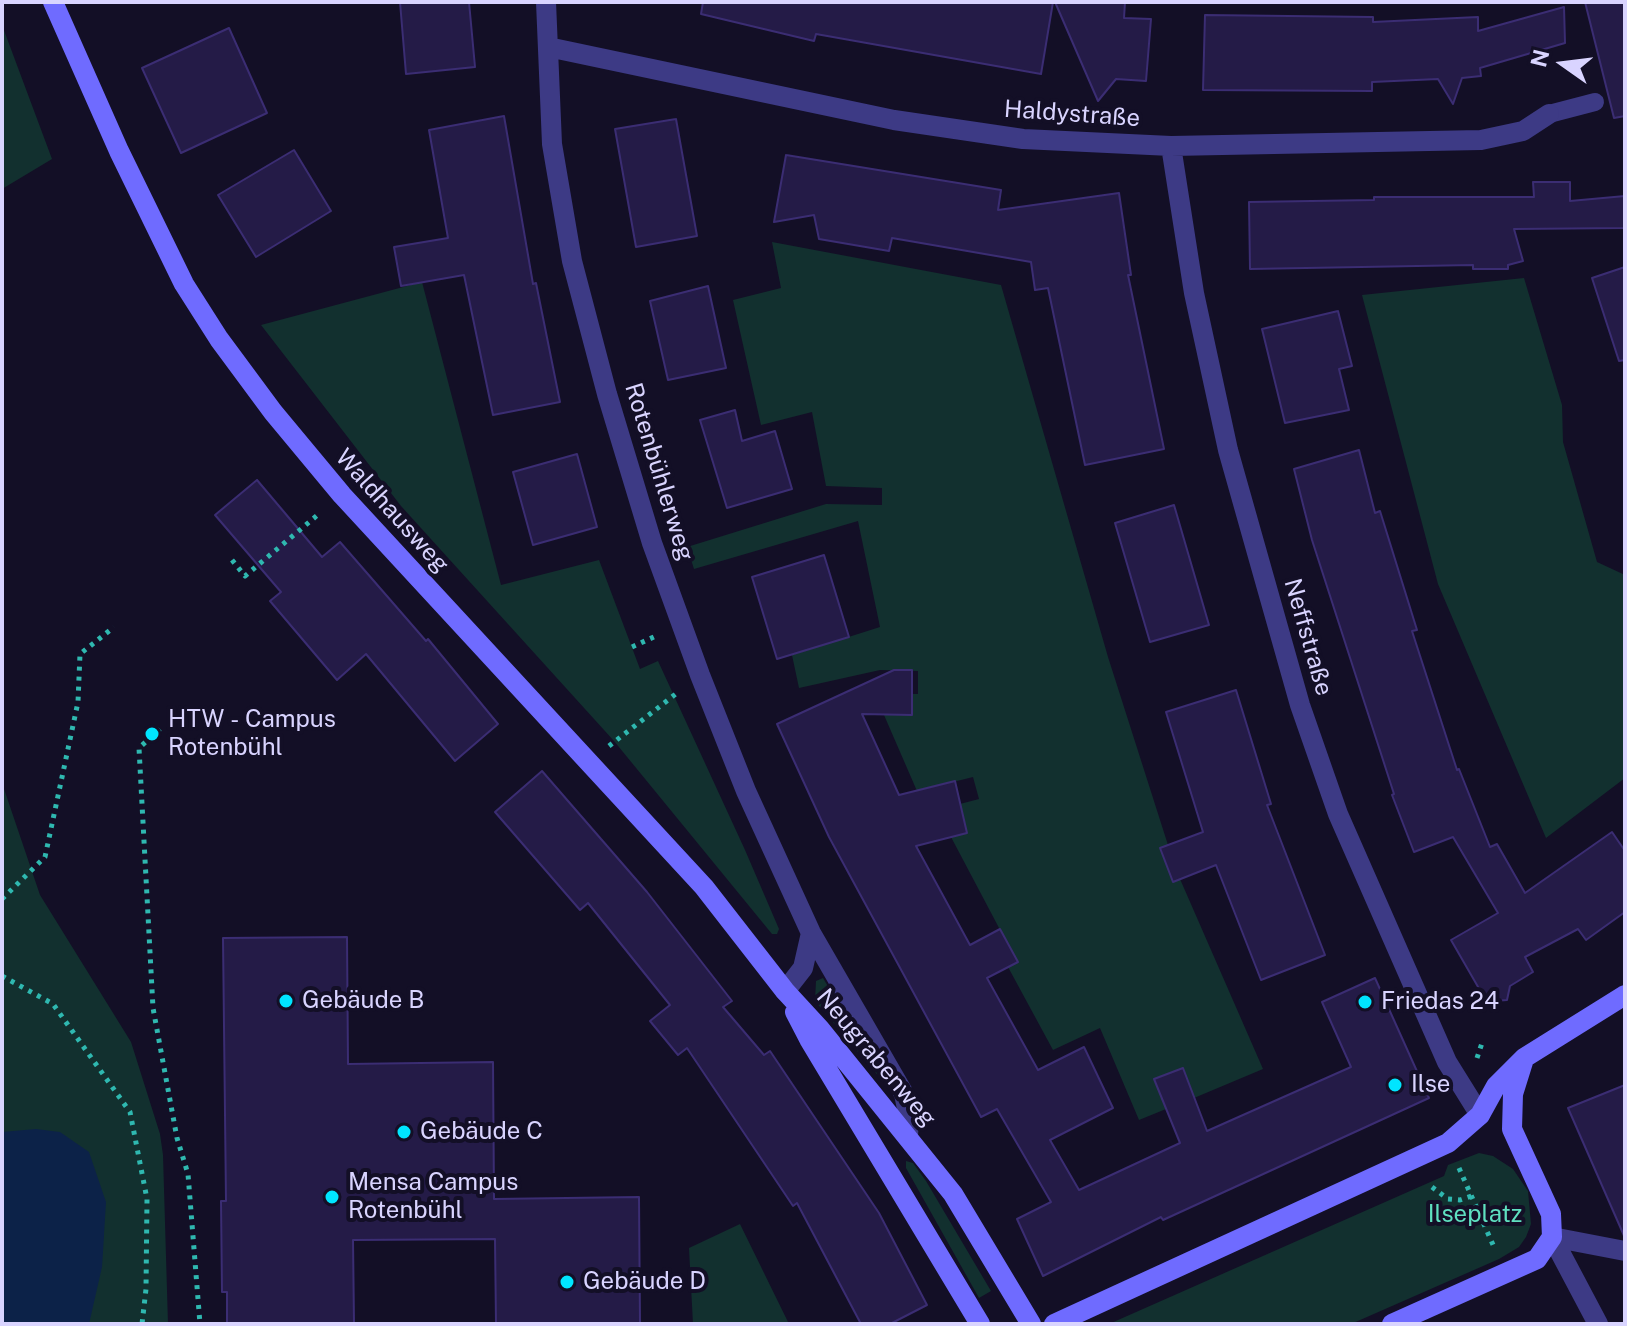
<!DOCTYPE html>
<meta charset="utf-8">
<style>
body{margin:0}
#map{position:relative;width:1627px;height:1326px;overflow:hidden;background:#130f26;font-family:"Public Sans",sans-serif}
canvas{display:block}
.frame{position:absolute;inset:0;border:4px solid #d9d4ff;pointer-events:none}
.north{position:absolute;left:1523px;top:24px;width:80px;height:80px;-webkit-text-stroke:6px #130f26;paint-order:stroke;rotate:284deg;font-size:22px;font-weight:700;line-height:32px;text-align:center;color:#d9d4ff}
.north::after{content:'';display:block;margin:auto;width:28px;height:36px;background:#d9d4ff;clip-path:polygon(50% 0,100% 100%,50% 72%,0 100%)}
</style>
<div id="map">
<canvas width="1627" height="1326"></canvas>
<div class="frame"></div>
<div class="north">N</div>
</div>
<script>
const ctx = document.querySelector('canvas').getContext('2d');
ctx.lineJoin = 'round';
function paint(path, color) {
  ctx.fillStyle = color;
  ctx.fill(path, 'evenodd');
}
function toPath(rows) {
  const path = new Path2D();
  for (const r of rows) {
    path.moveTo(r[0], r[1]);
    for (let i = 2; i < r.length; i += 2) path.lineTo(r[i], r[i + 1]);
  }
  return path;
}
function strokePath(path, color, width, dash) {
  ctx.strokeStyle = color;
  ctx.lineWidth = width;
  ctx.lineCap = dash ? 'butt' : 'round';
  ctx.setLineDash(dash || []);
  ctx.stroke(path);
}
function label(font, color, halo, rows, align = 'center') {
  ctx.font = font + ' "Public Sans",sans-serif';
  ctx.lineWidth = 8;
  ctx.setLineDash([]);
  ctx.textBaseline = 'middle';
  ctx.strokeStyle = halo;
  ctx.fillStyle = color;
  for (const [text, x, y, turn = 0] of rows) {
    ctx.save();
    ctx.translate(x, y);
    ctx.rotate((+turn || 0) * Math.PI / 180);
    ctx.textAlign = isNaN(turn) ? turn : align;
    if (halo) ctx.strokeText(text, 0, 0);
    ctx.fillText(text, 0, 0);
    ctx.restore();
  }
}
const green = toPath([
 [2,25,52,159,2,189],
 [772,242,1001,285,1108,657,1168,845,1160,848,1180,879,1263,1069,1194,1098,1183,1068,1154,1079,1166,1109,1139,1120,1100,1028,1053,1050,1008,967,1017,962,951,837,967,833,960,804,979,799,973,777,917,791,884,715,912,715,912,694,918,694,918,671,880,670,799,688,792,655,880,627,858,521,694,569,687,547,826,504,882,505,882,488,826,486,812,412,761,425,733,300,781,288],
 [1524,278,1562,405,1563,442,1597,562,1625,575,1625,778,1546,838,1438,584,1362,295],
 [422,282,501,585,599,560,640,669,658,661,745,850,779,929,777,934,772,934,614,741,401,506,261,325],
 [2,783,40,895,131,1042,160,1134,163,1155,168,1324,2,1324],
 [823,978,886,1085,815,1001,816,981],
 [1479,1153,1493,1156,1513,1169,1528,1191,1531,1224,1526,1237,1519,1247,1499,1259,1351,1324,1109,1324,1444,1176,1448,1165],
 [906,1161,913,1163,926,1181,991,1291,979,1298,906,1168],
 [740,1224,789,1324,693,1324,689,1248]
]);
const water = toPath([
 [36,1129,60,1132,89,1152,106,1202,102,1267,89,1324,2,1324,2,1132]
]);
const building = toPath([
 [400,2,469,2,475,67,406,74,400,2],
 [703,2,1053,2,1041,74,816,34,814,41,701,14,703,2],
 [1055,2,1125,2,1124,18,1151,19,1146,81,1116,79,1098,101,1055,2],
 [1585,2,1625,2,1625,116,1614,118,1585,2],
 [1564,7,1565,43,1480,68,1481,76,1462,78,1453,104,1438,79,1372,82,1372,91,1203,90,1205,15,1373,17,1373,22,1478,17,1478,31,1564,7],
 [229,28,267,113,181,153,142,68,229,28],
 [504,116,533,284,536,283,560,402,493,415,464,275,401,286,394,247,448,238,429,130,504,116],
 [676,119,697,236,636,247,615,129,676,119],
 [294,150,331,211,256,257,218,195,294,150],
 [786,155,1001,190,998,210,1119,193,1131,275,1128,275,1164,449,1085,465,1048,288,1035,290,1031,262,892,238,889,251,819,239,814,215,774,222,786,155],
 [1533,182,1570,182,1570,201,1625,196,1625,228,1514,229,1523,261,1508,265,1508,269,1473,269,1473,265,1250,269,1249,202,1374,200,1374,197,1534,197,1533,182],
 [1625,267,1625,360,1619,361,1592,278,1625,267],
 [708,286,726,368,668,380,650,301,708,286],
 [1338,311,1352,366,1339,369,1349,410,1285,423,1262,329,1338,311],
 [735,410,742,441,775,431,792,489,727,508,700,420,735,410],
 [1359,450,1375,513,1380,511,1417,630,1412,631,1457,770,1459,769,1490,847,1497,844,1525,893,1612,832,1625,851,1625,912,1586,940,1578,929,1525,957,1533,972,1510,986,1507,1000,1494,1001,1485,999,1451,940,1498,913,1453,837,1414,852,1392,795,1394,794,1312,540,1294,469,1359,450],
 [577,454,597,527,533,545,513,472,577,454],
 [257,480,322,557,340,542,426,641,428,639,498,724,455,761,366,654,337,680,270,601,281,592,215,515,257,480],
 [1174,505,1209,625,1150,642,1115,523,1174,505],
 [824,555,849,637,777,659,752,577,824,555],
 [894,670,912,670,912,715,862,714,899,795,955,781,967,833,916,846,970,945,1000,929,1018,962,987,978,1038,1070,1084,1047,1113,1108,1050,1140,1079,1190,1180,1143,1154,1079,1183,1068,1207,1131,1351,1067,1322,1002,1375,978,1429,1098,1163,1220,1161,1217,1043,1276,1017,1219,1051,1202,997,1109,981,1117,829,837,777,724,894,670],
 [1236,690,1271,804,1267,805,1325,955,1261,980,1216,865,1173,882,1160,848,1203,832,1166,712,1236,690],
 [542,771,647,892,732,1001,723,1007,764,1055,770,1051,879,1213,927,1305,890,1324,861,1324,797,1203,793,1206,687,1048,678,1055,650,1021,670,1005,588,903,580,910,495,812,542,771],
 [347,937,348,1064,493,1062,494,1199,639,1197,640,1324,496,1324,495,1239,353,1240,354,1324,227,1324,227,1292,222,1292,221,1201,226,1201,223,938,347,937],
 [1625,1085,1625,1238,1568,1108,1625,1085]
]);
const path = toPath([
 [232,560,245,576,320,513],
 [632,647,658,635],
 [160,729,139,748,153,1008,177,1138,188,1174,200,1324],
 [609,746,677,693],
 [2,899,45,857,78,702,80,654,114,627],
 [2,976,53,1004,130,1112,147,1199,146,1289,142,1324],
 [1477,1058,1483,1040],
 [1459,1168,1494,1247],
 [1432,1187,1448,1199,1460,1200,1472,1196]
]);
const lane = toPath([
 [1549,114,1595,102]
]);
const street = toPath([
 [546,2,552,144,572,261,607,394,652,543,700,675,746,791,811,933,904,1094,909,1118,908,1136],
 [548,47,894,120,1023,139,1171,146,1481,140,1523,131,1549,114],
 [1171,146,1194,293,1228,450,1300,705,1338,814,1447,1062,1480,1115],
 [785,991,803,968,811,933],
 [1552,1237,1598,1324],
 [1552,1237,1625,1251]
]);
const secondary = toPath([
 [53,2,119,151,184,284,219,339,273,412,342,495,704,887,785,991,820,1029,953,1194,1031,1324],
 [795,1012,809,1039,980,1324],
 [1054,1324,1448,1143,1480,1115,1496,1086,1524,1058,1625,995],
 [1392,1324,1537,1259,1552,1237,1551,1214,1512,1129,1513,1094,1523,1062]
]);
const markers = [
 [152,734,8,"#00e5ff"],
 [286,1001,8,"#00e5ff"],
 [1365,1002,8,"#00e5ff"],
 [1395,1085,8,"#00e5ff"],
 [404,1132,8,"#00e5ff"],
 [332,1197,8,"#00e5ff"],
 [567,1282,8,"#00e5ff"]
];
const streetNames = [
 ["Haldystraße",1072,114,4],
 ["Rotenbühlerweg",659,472,73],
 ["Waldhausweg",392,511,48],
 ["Neffstraße",1308,637,74],
 ["Neugrabenweg",876,1058,50]
];
const poiNames = [
 ["HTW - Campus",168,720],
 ["Rotenbühl",168,748],
 ["Gebäude B",302,1001],
 ["Friedas 24",1381,1002],
 ["Ilse",1411,1085],
 ["Gebäude C",420,1132],
 ["Mensa Campus",348,1183],
 ["Rotenbühl",348,1211],
 ["Gebäude D",583,1282]
];
const parkNames = [
 ["Ilseplatz",1475,1215]
];
paint(green, '#12302f');
paint(water, '#0c2248');
paint(building, '#241b47');
strokePath(building, '#3b2d73', 2);
strokePath(path, '#2fb8b0', 5, [4, 6]);
strokePath(lane, '#3d3a85', 18);
strokePath(street, '#3d3a85', 20);
strokePath(secondary, '#6f6bff', 20);
for (const [x, y, r, color] of markers) {
  const dot = new Path2D();
  dot.arc(x, y, r, 0, 2 * Math.PI);
  ctx.fillStyle = color;
  ctx.fill(dot);
  strokePath(dot, '#130f26', 3);
}
label('24px', '#d9d4ff', '#130f26', streetNames);
label('24px', '#d9d4ff', '#130f26', poiNames, 'left');
label('24px', '#5fe0c0', '#130f26', parkNames);
</script>
